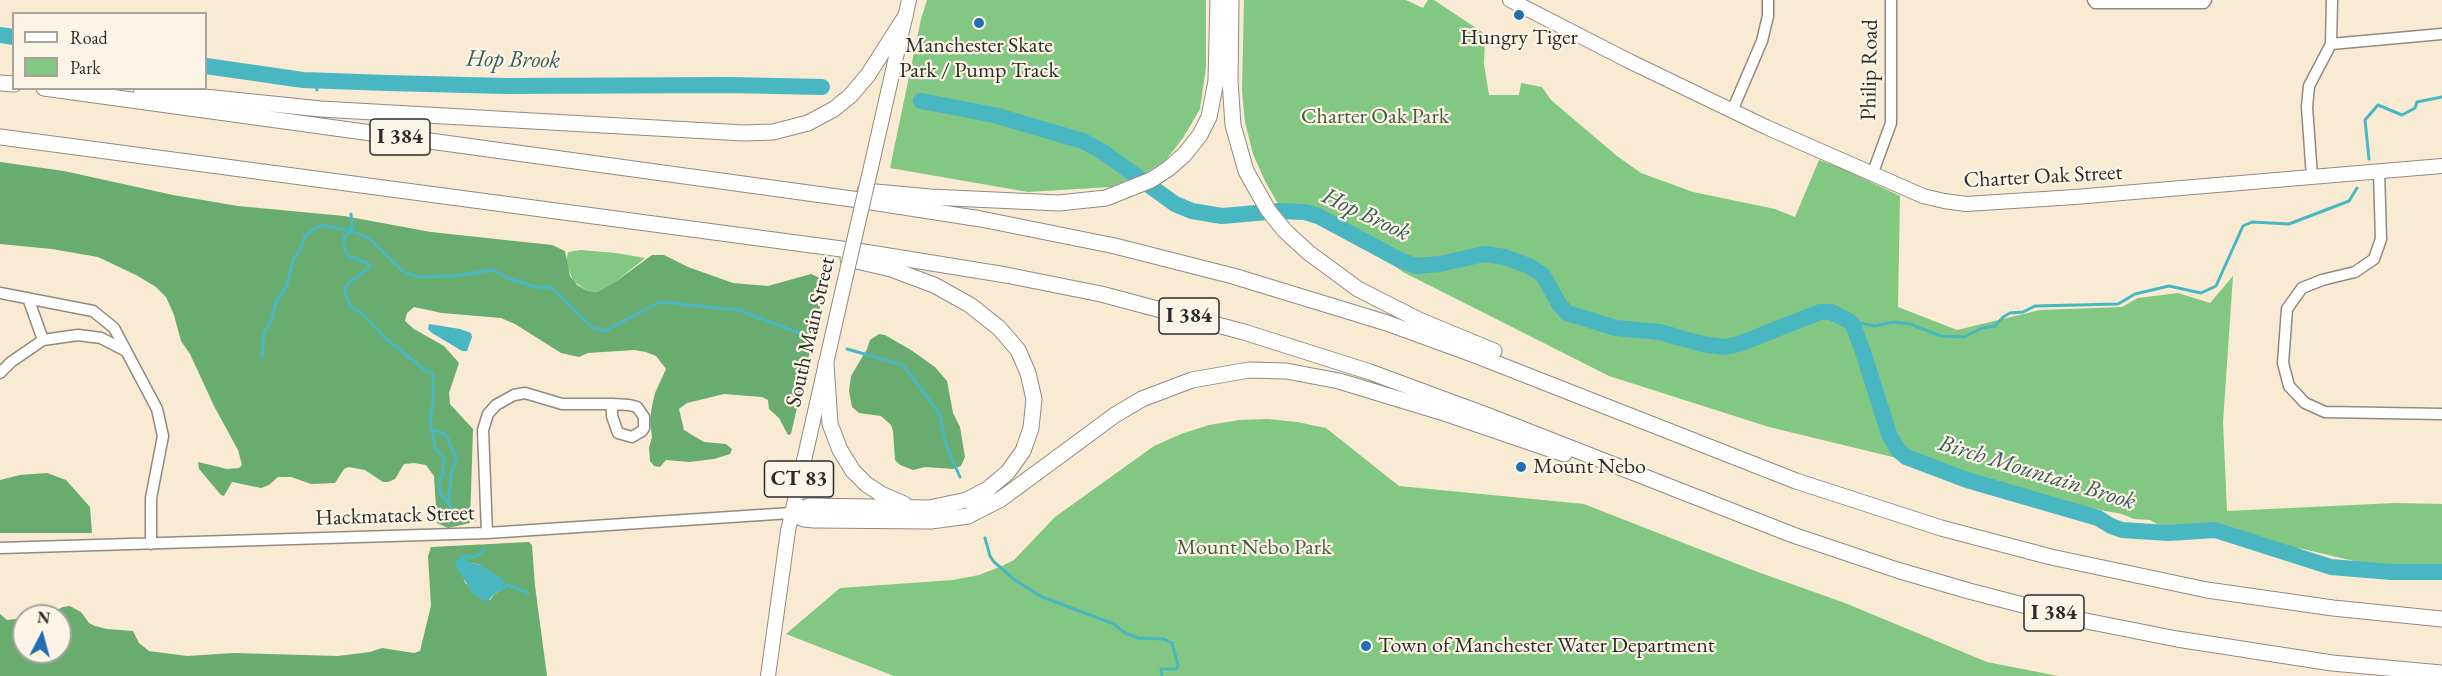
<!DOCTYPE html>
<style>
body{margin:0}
#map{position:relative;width:2442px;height:676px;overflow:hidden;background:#f8ead3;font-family:"EB Garamond",serif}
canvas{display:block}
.legend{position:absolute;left:12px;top:12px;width:195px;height:78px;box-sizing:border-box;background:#fcf5e5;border:2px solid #a8a49b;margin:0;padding:8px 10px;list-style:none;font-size:18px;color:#2b2b2b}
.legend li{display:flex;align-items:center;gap:12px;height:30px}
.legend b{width:30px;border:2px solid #a8a49b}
.north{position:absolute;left:12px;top:604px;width:60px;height:60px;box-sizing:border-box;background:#fcf5e5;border:2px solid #a8a49b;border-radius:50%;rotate:6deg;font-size:16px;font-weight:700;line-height:24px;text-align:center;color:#2b2b2b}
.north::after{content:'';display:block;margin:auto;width:21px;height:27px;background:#1f6fb2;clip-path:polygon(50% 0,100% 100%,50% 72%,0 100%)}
</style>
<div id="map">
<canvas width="2442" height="676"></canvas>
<ul class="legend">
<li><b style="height:8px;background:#fff"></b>Road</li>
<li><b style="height:16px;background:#82c882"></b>Park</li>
</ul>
<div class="north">N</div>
</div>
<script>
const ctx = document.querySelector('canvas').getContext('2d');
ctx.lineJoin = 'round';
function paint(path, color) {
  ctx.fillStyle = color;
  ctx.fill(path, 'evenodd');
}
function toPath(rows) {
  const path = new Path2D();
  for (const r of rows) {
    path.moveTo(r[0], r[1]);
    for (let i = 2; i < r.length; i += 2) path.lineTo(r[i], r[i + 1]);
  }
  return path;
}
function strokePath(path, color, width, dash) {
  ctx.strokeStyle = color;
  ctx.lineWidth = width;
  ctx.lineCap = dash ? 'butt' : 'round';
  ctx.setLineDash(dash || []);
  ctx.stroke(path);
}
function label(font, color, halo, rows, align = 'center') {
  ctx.font = font + ' "EB Garamond",serif';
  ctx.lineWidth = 4.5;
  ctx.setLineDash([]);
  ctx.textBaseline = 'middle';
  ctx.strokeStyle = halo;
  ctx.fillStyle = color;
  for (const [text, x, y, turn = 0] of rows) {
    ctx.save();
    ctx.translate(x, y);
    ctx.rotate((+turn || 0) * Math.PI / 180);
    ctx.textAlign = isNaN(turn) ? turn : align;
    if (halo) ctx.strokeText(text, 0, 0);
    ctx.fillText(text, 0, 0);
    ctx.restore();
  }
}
const green = toPath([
 [927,0,1206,0,1206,67,1200,109,1183,138,1165,161,1145,173,1111,187,1028,192,890,168,921,19],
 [1244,0,1406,0,1423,8,1428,0,1434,0,1485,34,1484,64,1489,95,1519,95,1521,83,1542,87,1551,100,1617,156,1641,173,1693,192,1775,209,1795,217,1819,160,1839,167,1900,196,1898,307,1957,330,2040,310,2122,307,2138,298,2178,293,2210,303,2233,276,2223,422,2227,511,2395,503,2442,504,2442,576,2407,566,2358,562,2303,549,2209,536,2157,524,2150,520,2134,519,2122,514,2046,500,1901,459,1769,427,1609,376,1403,272,1369,247,1323,220,1282,211,1265,181,1253,154,1245,122,1242,91],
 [581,250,616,253,645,258,615,282,597,292,588,291,573,281,566,262,568,252],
 [1268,419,1297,422,1326,428,1399,486,1584,504,1755,571,1845,603,1987,662,2058,676,894,676,786,634,840,588,953,580,979,575,1002,566,1014,560,1055,517,1154,446,1181,434,1209,425,1239,420]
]);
const forest = toPath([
 [0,162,64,171,173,195,238,206,344,216,431,232,552,245,565,251,570,276,577,285,588,291,597,292,615,282,652,255,664,255,688,267,733,283,768,286,811,274,822,279,825,285,791,434,788,435,779,418,769,409,768,400,762,397,724,394,687,403,679,409,684,430,704,442,726,444,732,449,730,454,714,459,689,462,666,460,660,467,654,466,650,461,649,448,652,437,650,420,652,406,655,393,666,369,656,356,646,352,634,350,588,353,579,357,561,353,515,324,501,318,442,313,414,307,407,313,405,321,414,329,444,346,459,363,449,393,450,404,473,429,470,523,448,528,437,523,434,476,426,465,414,463,404,464,395,479,388,482,383,482,365,470,349,467,344,469,335,483,311,484,291,477,278,477,269,485,261,488,232,482,224,496,221,495,199,469,198,462,227,469,239,468,242,465,238,450,214,406,190,354,181,341,174,315,166,297,156,287,136,275,98,257,52,249,0,244],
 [879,334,885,335,911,350,935,367,947,381,953,413,960,427,965,457,961,466,953,469,925,467,913,470,900,465,895,460,893,431,891,425,881,416,859,413,852,407,849,391,851,376,867,349,870,340],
 [47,473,66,480,90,507,92,533,0,533,0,480,20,475],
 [529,542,532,545,535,586,547,676,0,676,0,614,7,620,24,618,24,652,60,652,60,616,30,616,52,612,63,607,70,606,81,612,89,623,95,626,107,629,133,631,139,643,149,651,187,656,234,653,338,656,370,652,382,648,414,653,420,651,431,606,428,556,431,547],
 [471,563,481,565,501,590,494,594,490,600,465,583,463,575]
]);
const water = toPath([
 [429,324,460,329,471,333,472,337,467,351,462,351,432,333,428,329],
 [462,556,471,563,481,565,502,579,504,583,501,590,494,594,487,602,473,594,457,568,455,562]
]);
const stream = toPath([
 [313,80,317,90],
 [2369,159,2365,120,2378,105,2402,115,2415,108,2417,102,2442,97],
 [351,214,352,231,370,239,405,273,420,277,453,276,494,270,507,278,539,288,551,287,592,327,605,331,660,302,738,310,810,337],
 [352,231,344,236,344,247,348,257,355,257,359,261,367,263,370,267,347,284,345,290,347,299,351,307,363,314,385,338,425,370,433,374,433,406,430,419,432,430,442,433,448,438,449,444,457,458,452,470,448,503,457,515,475,520],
 [1849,321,1875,326,1894,322,1910,324,1941,336,1964,337,1982,328,1995,326,2003,317,2010,313,2023,312,2035,306,2118,304,2135,294,2169,286,2201,293,2216,286,2243,226,2252,222,2289,224,2349,201,2357,188],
 [847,349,903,365,939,413,947,448,960,477],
 [262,357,264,332,271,322,276,302,286,288,294,258,301,248,305,236,313,229,323,225,350,231],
 [432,430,435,448,444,457,443,475,439,479,440,494,448,503],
 [985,538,990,556,994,562,1015,580,1042,597,1114,624,1125,633,1138,638,1164,639,1172,643,1178,666,1176,669,1161,669,1162,676],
 [463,560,464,556,475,557,485,549],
 [501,590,508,585,528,593]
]);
const river = toPath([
 [0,35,14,37],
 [206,66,303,80,388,83,506,86,730,85,822,87],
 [921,101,994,115,1083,141,1103,152,1175,204,1192,211,1222,216,1279,211,1305,212,1318,216,1400,260,1416,266,1440,264,1484,254,1505,257,1529,266,1543,275,1559,304,1567,313,1616,328,1660,332,1702,344,1725,347,1739,344,1820,312,1831,312,1849,321,1853,325,1862,349,1889,434,1898,450,1906,457,1967,480,2098,518,2111,526,2122,530,2168,533,2215,530,2331,567,2391,572,2442,572]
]);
const minor = toPath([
 [2093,0,2095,3,2204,3,2206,0],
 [2331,44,2442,34],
 [1732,111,1762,41,1768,16,1768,0],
 [2379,171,2381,239,2374,259,2355,272,2322,280,2302,288,2287,309,2283,363,2289,386,2305,403,2325,412,2442,414],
 [1872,175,1891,123,1891,0],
 [2312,177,2307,107,2309,86,2331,44,2332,0],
 [0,293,93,311,114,328,157,409,163,436,151,498,151,544],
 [28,298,43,340],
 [0,373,11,362,43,340,78,335,101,338,126,351],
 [487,533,483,430,488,414,496,405,514,395,525,393,562,404,612,404,629,405,637,407,644,417,644,428,642,431,632,437,618,433,612,416,612,404],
 [0,548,487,533,791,513]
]);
const major = toPath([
 [1510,0,1629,61,1766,127,1923,196,1944,201,1966,204,2075,197,2442,166],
 [871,167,909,0],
 [768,676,788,531,844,284]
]);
const highway = toPath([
 [1231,0,1230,81,1233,125,1246,171,1268,210,1285,231,1309,253,1358,289,1419,320,1494,351],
 [0,83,14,84],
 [44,88,852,199,981,219,1115,246,1233,276,1387,323,1480,357,1796,481,1941,528,2051,557,2207,590,2333,608,2442,619],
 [141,94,185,95,321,109,744,133,773,132,808,123,834,109,850,96,868,75,905,17],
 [0,137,864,252,1006,275,1101,294,1244,332,1370,372,1489,416,1793,535,1897,570,1969,591,2081,620,2177,639,2332,663,2442,673],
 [865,191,930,197,1059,203,1106,198,1151,180,1168,169,1184,155,1200,135,1209,117,1216,81,1218,0],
 [826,364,830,424,840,450,853,471,866,484,881,494,904,504],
 [791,513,804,519,814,520,931,521,968,516,1001,499,1115,415,1142,399,1192,380,1249,370,1286,371,1339,381,1441,412,1564,454],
 [791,513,809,506,929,508,967,500,988,489,1008,472,1023,451,1031,428,1034,399,1028,373,1018,350,999,328,970,305,934,285,891,269,848,259]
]);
const majorBridge = toPath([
 [844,284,871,167]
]);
const markers = [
 [1519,15,6,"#1f6fb2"],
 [979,23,6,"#1f6fb2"],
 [1521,467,6,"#1f6fb2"],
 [1366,646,6,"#1f6fb2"]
];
const shields = [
 [400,137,60],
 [1189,316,60],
 [799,479,69],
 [2054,613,60]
];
const shieldNames = [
 ["I 384",400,137],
 ["I 384",1189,316],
 ["CT 83",799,479],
 ["I 384",2054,613]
];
const poiNames = [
 ["Hungry Tiger",1519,38],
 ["Manchester Skate",979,46],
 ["Park / Pump Track",979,71],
 ["Mount Nebo",1533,467,"left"],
 ["Town of Manchester Water Department",1378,646,"left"]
];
const streetNames = [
 ["Philip Road",1870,70,-89],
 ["Charter Oak Street",2043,177,-3],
 ["South Main Street",811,332,-77],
 ["Hackmatack Street",395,516,-2]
];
const parkNames = [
 ["Charter Oak Park",1375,117],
 ["Mount Nebo Park",1254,548]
];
const waterNames = [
 ["Hop Brook",513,60,1],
 ["Hop Brook",1366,215,25],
 ["Birch Mountain Brook",2037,473,17]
];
paint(green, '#82c882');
paint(forest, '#69ac70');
paint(water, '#49b7c2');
strokePath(stream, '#49b7c2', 3);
strokePath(river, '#49b7c2', 16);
strokePath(minor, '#928a7f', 13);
strokePath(major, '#928a7f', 16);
strokePath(highway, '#928a7f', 17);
strokePath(minor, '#fff', 10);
strokePath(major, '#fff', 14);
strokePath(highway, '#fff', 15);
strokePath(majorBridge, '#928a7f', 16, []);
strokePath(majorBridge, '#fff', 14);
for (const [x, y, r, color] of markers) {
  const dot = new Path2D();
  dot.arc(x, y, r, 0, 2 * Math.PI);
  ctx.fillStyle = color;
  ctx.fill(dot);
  strokePath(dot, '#fcf5e5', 2);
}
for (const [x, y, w] of shields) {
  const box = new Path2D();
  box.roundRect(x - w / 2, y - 18, w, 36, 4.5);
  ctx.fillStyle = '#fcf5e5';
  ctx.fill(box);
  strokePath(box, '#2b2b2b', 1.5);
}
label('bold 21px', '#2b2b2b', null, shieldNames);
label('22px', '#2b2b2b', '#fcf5e5', poiNames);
label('22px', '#2b2b2b', '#fcf5e5', streetNames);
label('22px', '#455a45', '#fcf5e5', parkNames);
label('italic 24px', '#365c60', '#fcf5e5', waterNames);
</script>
